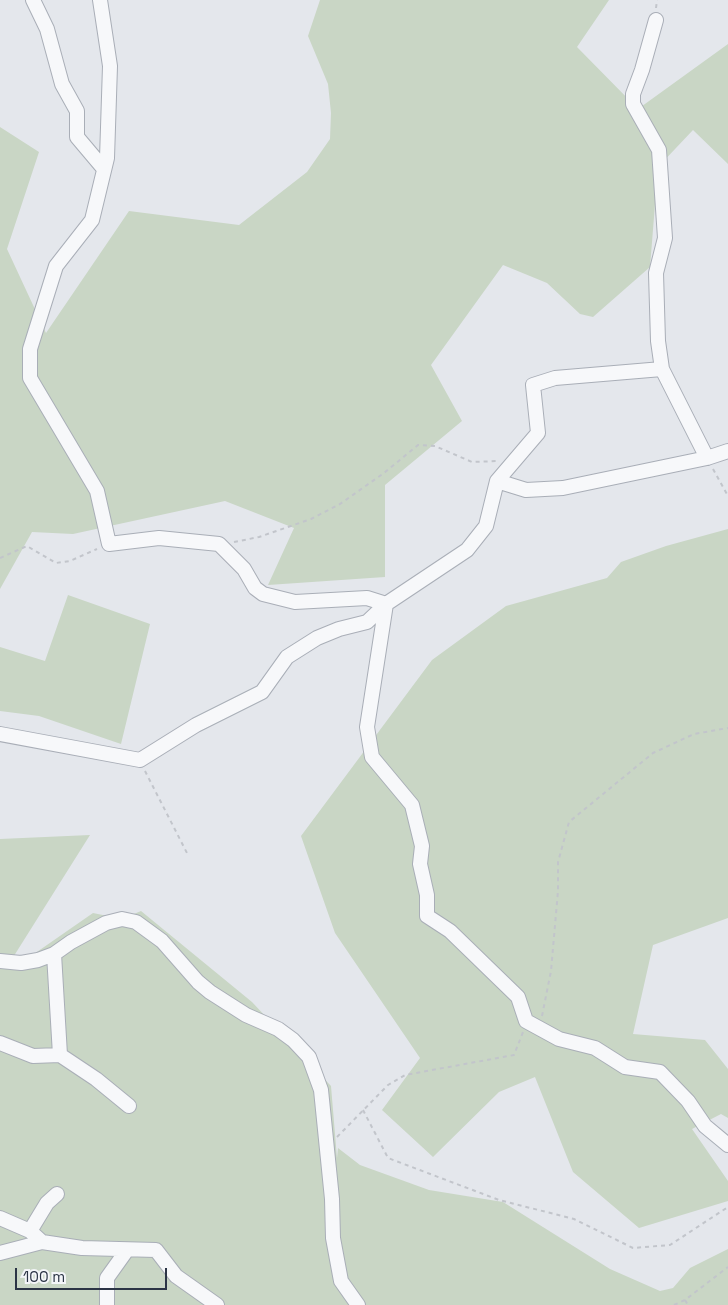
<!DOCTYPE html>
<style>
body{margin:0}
#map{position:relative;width:728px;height:1305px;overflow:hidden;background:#e4e7ec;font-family:"Space Grotesk",sans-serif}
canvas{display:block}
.scale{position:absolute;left:15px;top:1268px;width:152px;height:22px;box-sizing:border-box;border:2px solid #2b3445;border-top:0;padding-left:6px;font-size:15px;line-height:18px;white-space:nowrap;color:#2b3445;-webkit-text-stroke:4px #f4f6f9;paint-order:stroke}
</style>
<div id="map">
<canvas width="728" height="1305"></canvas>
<div class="scale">100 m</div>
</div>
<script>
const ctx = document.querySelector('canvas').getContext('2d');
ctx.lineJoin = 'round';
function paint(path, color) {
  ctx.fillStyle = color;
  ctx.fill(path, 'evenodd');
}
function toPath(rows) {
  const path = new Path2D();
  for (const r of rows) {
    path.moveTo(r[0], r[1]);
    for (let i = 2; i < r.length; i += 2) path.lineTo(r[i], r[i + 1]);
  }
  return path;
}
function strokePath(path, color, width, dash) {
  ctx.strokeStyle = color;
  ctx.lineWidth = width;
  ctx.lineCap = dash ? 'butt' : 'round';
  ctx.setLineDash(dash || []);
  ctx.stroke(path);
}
const green = toPath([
 [320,0,609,0,577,47,638,109,728,44,728,164,693,130,658,167,650,267,593,317,580,314,547,283,503,265,431,365,462,421,385,485,385,577,268,585,294,528,225,501,73,534,32,532,0,589,0,127,39,152,7,249,46,333,129,211,239,225,307,172,330,139,331,113,328,84,308,36],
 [728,529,728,918,653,945,633,1034,705,1040,728,1069,728,1118,721,1114,692,1129,728,1181,728,1201,639,1228,573,1172,535,1077,499,1092,433,1157,382,1110,420,1058,335,933,301,836,432,660,506,606,607,578,621,562,666,546],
 [68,595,150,624,121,744,39,716,0,711,0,647,45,661],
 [90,835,12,959,21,963,93,913,122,919,141,911,252,1002,331,1086,337,1158,338,1148,360,1165,429,1190,503,1202,610,1269,660,1291,673,1288,690,1268,728,1249,728,1305,0,1305,0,839]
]);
const path = toPath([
 [656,8,657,0],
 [713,469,728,496],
 [234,542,259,537,311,519,340,504,384,473,418,445,435,446,472,462,498,461],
 [0,558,27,546,56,563,70,561,97,549],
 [145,771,188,855],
 [542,1016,551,971,558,891,558,862,569,822,653,753,694,734,728,728],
 [363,1110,388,1158,499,1200,574,1219,633,1248,670,1245,728,1207],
 [337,1137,388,1085,405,1075,514,1055,523,1032],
 [685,1300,688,1305],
 [674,1305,685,1300,728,1267]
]);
const minor = toPath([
 [33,0,47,29,62,84,77,111,77,137,104,169],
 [100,0,110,66,107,158,92,220,56,266,30,349,30,378,97,491,109,544,159,538,219,544,244,569,255,588,263,594,295,602,367,598,386,604],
 [656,20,642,70,633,94,633,104,659,150,665,238,656,273,658,341,662,369,707,458],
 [497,481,526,490,563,488,707,458,728,451],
 [386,604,367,727,372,757,412,805,422,846,420,864,427,895,427,916,450,931,518,997,526,1021,559,1039,595,1048,625,1067,660,1072,688,1101,705,1126,728,1145],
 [0,734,140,760,196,725,262,692,287,657,317,638,339,629,367,622,386,604,467,550,486,526,497,481,538,433,533,385,555,378,662,369],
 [54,954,60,1055],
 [0,961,21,963,38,960,54,954,71,942,106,923,122,919,136,922,162,941,198,982,210,992,246,1015,278,1029,293,1040,309,1057,321,1090,332,1199,333,1238,341,1281,358,1305],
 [0,1043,33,1056,60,1055,96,1079,129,1106],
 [0,1218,30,1231,42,1242],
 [30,1231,47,1203,57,1194],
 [0,1253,42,1242,82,1248,156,1250,176,1276,217,1305],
 [107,1305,107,1278,127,1250]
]);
paint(green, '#c9d6c5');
strokePath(minor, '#a9aeb7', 16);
strokePath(path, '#c2c5cb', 2, [4, 4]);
strokePath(minor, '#f7f8fa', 14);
</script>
